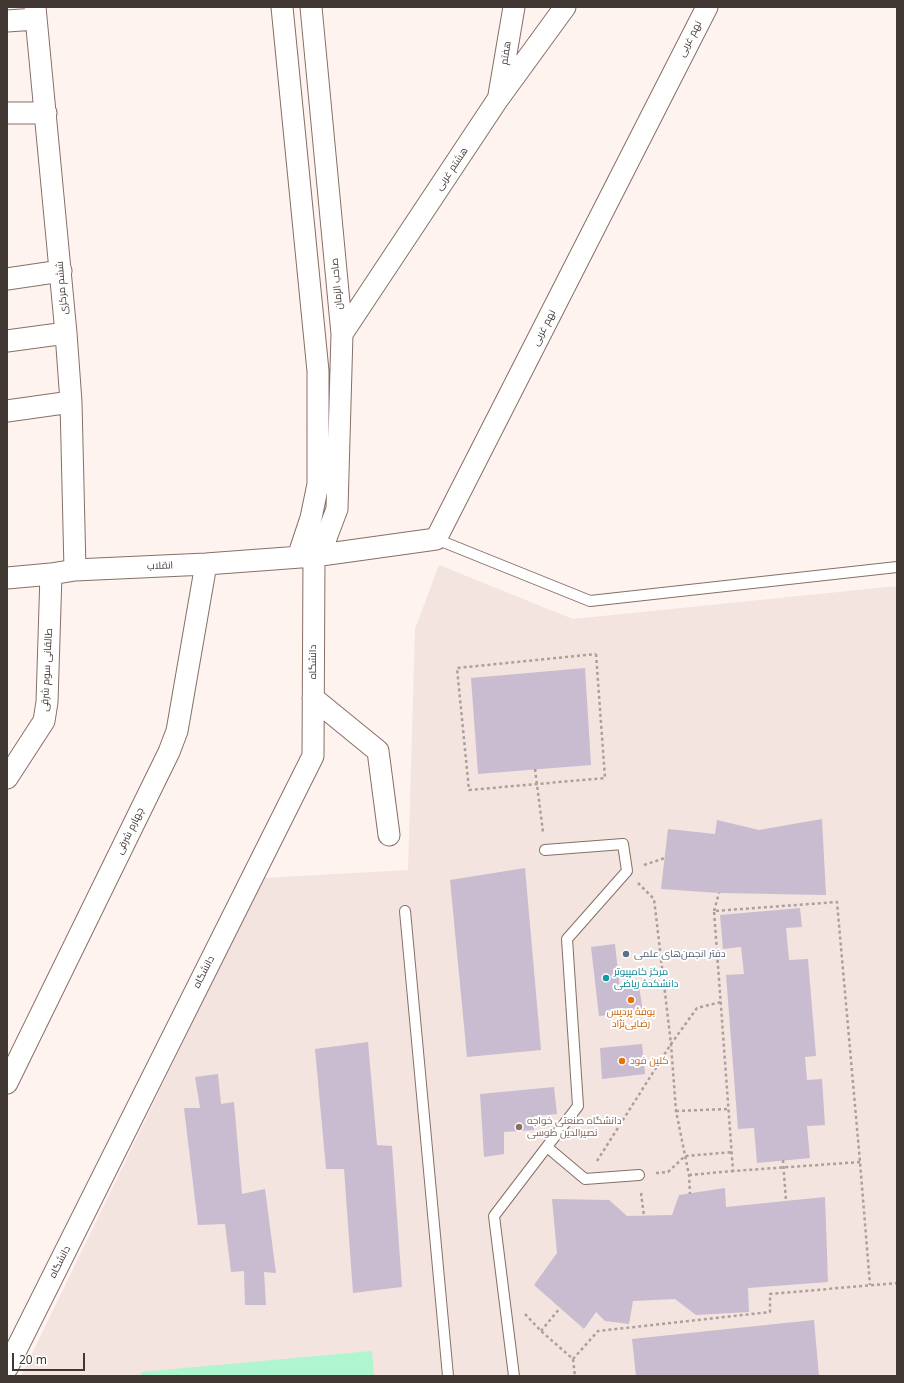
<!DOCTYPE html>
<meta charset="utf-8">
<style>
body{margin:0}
#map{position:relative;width:904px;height:1383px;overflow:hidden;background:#fef3ef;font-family:"Noto Sans",sans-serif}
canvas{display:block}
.frame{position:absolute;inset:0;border:8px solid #423833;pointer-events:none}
.scale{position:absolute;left:12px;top:1353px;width:73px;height:18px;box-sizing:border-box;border:2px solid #423833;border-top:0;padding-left:5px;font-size:12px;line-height:14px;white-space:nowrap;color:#423833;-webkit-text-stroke:3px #fff;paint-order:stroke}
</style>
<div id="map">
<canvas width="904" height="1383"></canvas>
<div class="frame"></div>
<div class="scale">20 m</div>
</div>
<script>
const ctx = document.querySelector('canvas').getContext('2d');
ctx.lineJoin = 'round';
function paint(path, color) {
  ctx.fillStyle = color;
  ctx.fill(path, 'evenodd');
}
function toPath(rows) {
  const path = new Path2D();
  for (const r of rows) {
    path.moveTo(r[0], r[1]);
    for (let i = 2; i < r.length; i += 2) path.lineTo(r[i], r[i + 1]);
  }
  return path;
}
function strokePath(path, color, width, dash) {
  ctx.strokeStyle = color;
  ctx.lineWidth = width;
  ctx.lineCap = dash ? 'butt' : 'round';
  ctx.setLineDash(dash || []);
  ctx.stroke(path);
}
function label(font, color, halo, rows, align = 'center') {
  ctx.font = font + ' "Noto Sans",Cairo,sans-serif';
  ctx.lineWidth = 4;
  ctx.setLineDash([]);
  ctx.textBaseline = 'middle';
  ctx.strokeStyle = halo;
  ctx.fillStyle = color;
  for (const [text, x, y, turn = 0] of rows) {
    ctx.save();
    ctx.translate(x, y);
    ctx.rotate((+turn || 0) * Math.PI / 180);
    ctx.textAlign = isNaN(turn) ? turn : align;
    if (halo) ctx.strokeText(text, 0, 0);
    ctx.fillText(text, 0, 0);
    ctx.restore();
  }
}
const built = toPath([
 [439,565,573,619,897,586,897,1376,21,1376,263,878,408,870,415,629]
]);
const green = toPath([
 [372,1351,374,1376,141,1376,141,1372]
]);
const building = toPath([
 [585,668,591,765,478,774,471,678],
 [822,819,826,895,719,893,661,889,668,829,715,834,717,820,759,830],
 [525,868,541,1050,467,1057,450,880],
 [800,908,802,927,786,928,789,960,808,959,816,1056,805,1057,807,1080,822,1079,825,1125,807,1126,810,1158,757,1163,754,1128,738,1129,726,975,744,974,741,947,723,949,720,915],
 [615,944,620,989,639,986,643,1012,599,1016,591,947],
 [368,1042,377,1145,392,1146,402,1287,353,1293,344,1169,326,1169,315,1049],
 [642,1044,645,1074,602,1079,600,1048],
 [218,1074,221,1104,234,1102,242,1194,265,1189,276,1273,264,1272,266,1305,245,1305,244,1271,231,1272,225,1224,198,1225,184,1108,200,1108,195,1077],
 [554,1087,557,1114,534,1116,534,1130,504,1132,504,1154,484,1157,480,1094],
 [725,1188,726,1207,825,1197,828,1282,748,1288,749,1312,696,1315,675,1299,633,1301,629,1324,605,1321,596,1312,584,1329,534,1285,557,1253,552,1199,609,1200,627,1216,672,1215,679,1195],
 [814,1320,819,1376,636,1376,632,1339]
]);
const path = toPath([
 [596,654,605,778,469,790,457,668,596,654],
 [535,769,543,832],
 [644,865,665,858],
 [638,883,654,899,671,1044,676,1111,689,1175,690,1194],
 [714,911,719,893],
 [676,1111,728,1109],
 [597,1161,671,1044,697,1008,721,1002],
 [860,1162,733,1171,714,911,837,902,860,1162,870,1285],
 [656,1173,668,1172,685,1156,732,1152],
 [689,1175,733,1171],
 [641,1193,644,1216],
 [525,1314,541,1331,573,1359,575,1376],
 [541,1331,560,1308],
 [573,1359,598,1331,770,1312,770,1294,897,1283]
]);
const lane = toPath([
 [436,539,590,601,897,567],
 [405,911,448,1376],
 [547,1147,585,1179,639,1175],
 [514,1376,494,1216,578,1106,567,939,627,871,623,844,545,850]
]);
const street = toPath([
 [35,7,66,333,71,402,75,570],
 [282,7,318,371,318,484,311,518,298,557],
 [311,7,342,334,337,509,326,538,314,556],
 [7,21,36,19],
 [499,95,514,7],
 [7,113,46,113],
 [7,279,61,271],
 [342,334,498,99,565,7],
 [7,341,66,333],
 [7,411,71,402],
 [7,578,51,574,75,570,206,564,314,556,436,539,707,7],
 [313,698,378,751,389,835],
 [7,778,44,721,47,702,51,574],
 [7,1083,169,752,177,731,206,564],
 [7,1368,313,756,314,556]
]);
const pathBridge = toPath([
 [783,1160,786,1201]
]);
const markers = [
 [626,954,4,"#5c6f8a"],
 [606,978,4,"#0f9aa8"],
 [631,1000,4,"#e8710a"],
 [622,1061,4,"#e8710a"],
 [519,1127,4,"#8d6e63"]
];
const streetNames = [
 ["نهم غربی",690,39,-63],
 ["هفتم",506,53,-81],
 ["هشتم غربی",452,169,-56],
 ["صاحب الزمان",337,284,-95],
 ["ششم مرکزی",62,288,-95],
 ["نهم غربی",544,328,-63],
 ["انقلاب",160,566,-2],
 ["دانشگاه",313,662,-90],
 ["طالقانی سوم شرقی",47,670,-87],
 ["چهارم شرقی",130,831,-64],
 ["دانشگاه",204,972,-63],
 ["دانشگاه",60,1262,-63]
];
const serviceNames = [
 ["دفتر انجمن‌های علمی",634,954]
];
const cultureNames = [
 ["مرکز کامپیوتر",614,972],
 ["دانشکدهٔ ریاضی",614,984]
];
const foodNames = [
 ["بوفهٔ پردیس",631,1012],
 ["رضایی‌نژاد",631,1024],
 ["کلین فود",630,1061,"left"]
];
const educationNames = [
 ["دانشگاه صنعتی خواجه",527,1121],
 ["نصیرالدین طوسی",527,1133]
];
paint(built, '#f3e4df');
paint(green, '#aef5d0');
paint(building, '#c9bbd0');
strokePath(lane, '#876f66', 12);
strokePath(street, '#876f66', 23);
strokePath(path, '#aba09c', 2.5, [3, 3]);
strokePath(lane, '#fff', 10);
strokePath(street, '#fff', 21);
strokePath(pathBridge, '#aba09c', 2.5, [3, 3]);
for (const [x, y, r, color] of markers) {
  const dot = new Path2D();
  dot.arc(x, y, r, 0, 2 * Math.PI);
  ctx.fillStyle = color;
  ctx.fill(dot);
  strokePath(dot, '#fff', 1.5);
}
label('10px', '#423833', '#fff', streetNames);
label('10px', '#4e5e75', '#fff', serviceNames, 'left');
label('10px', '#0d838f', '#fff', cultureNames, 'left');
label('10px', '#c56008', '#fff', foodNames);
label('10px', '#785e54', '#fff', educationNames, 'left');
</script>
